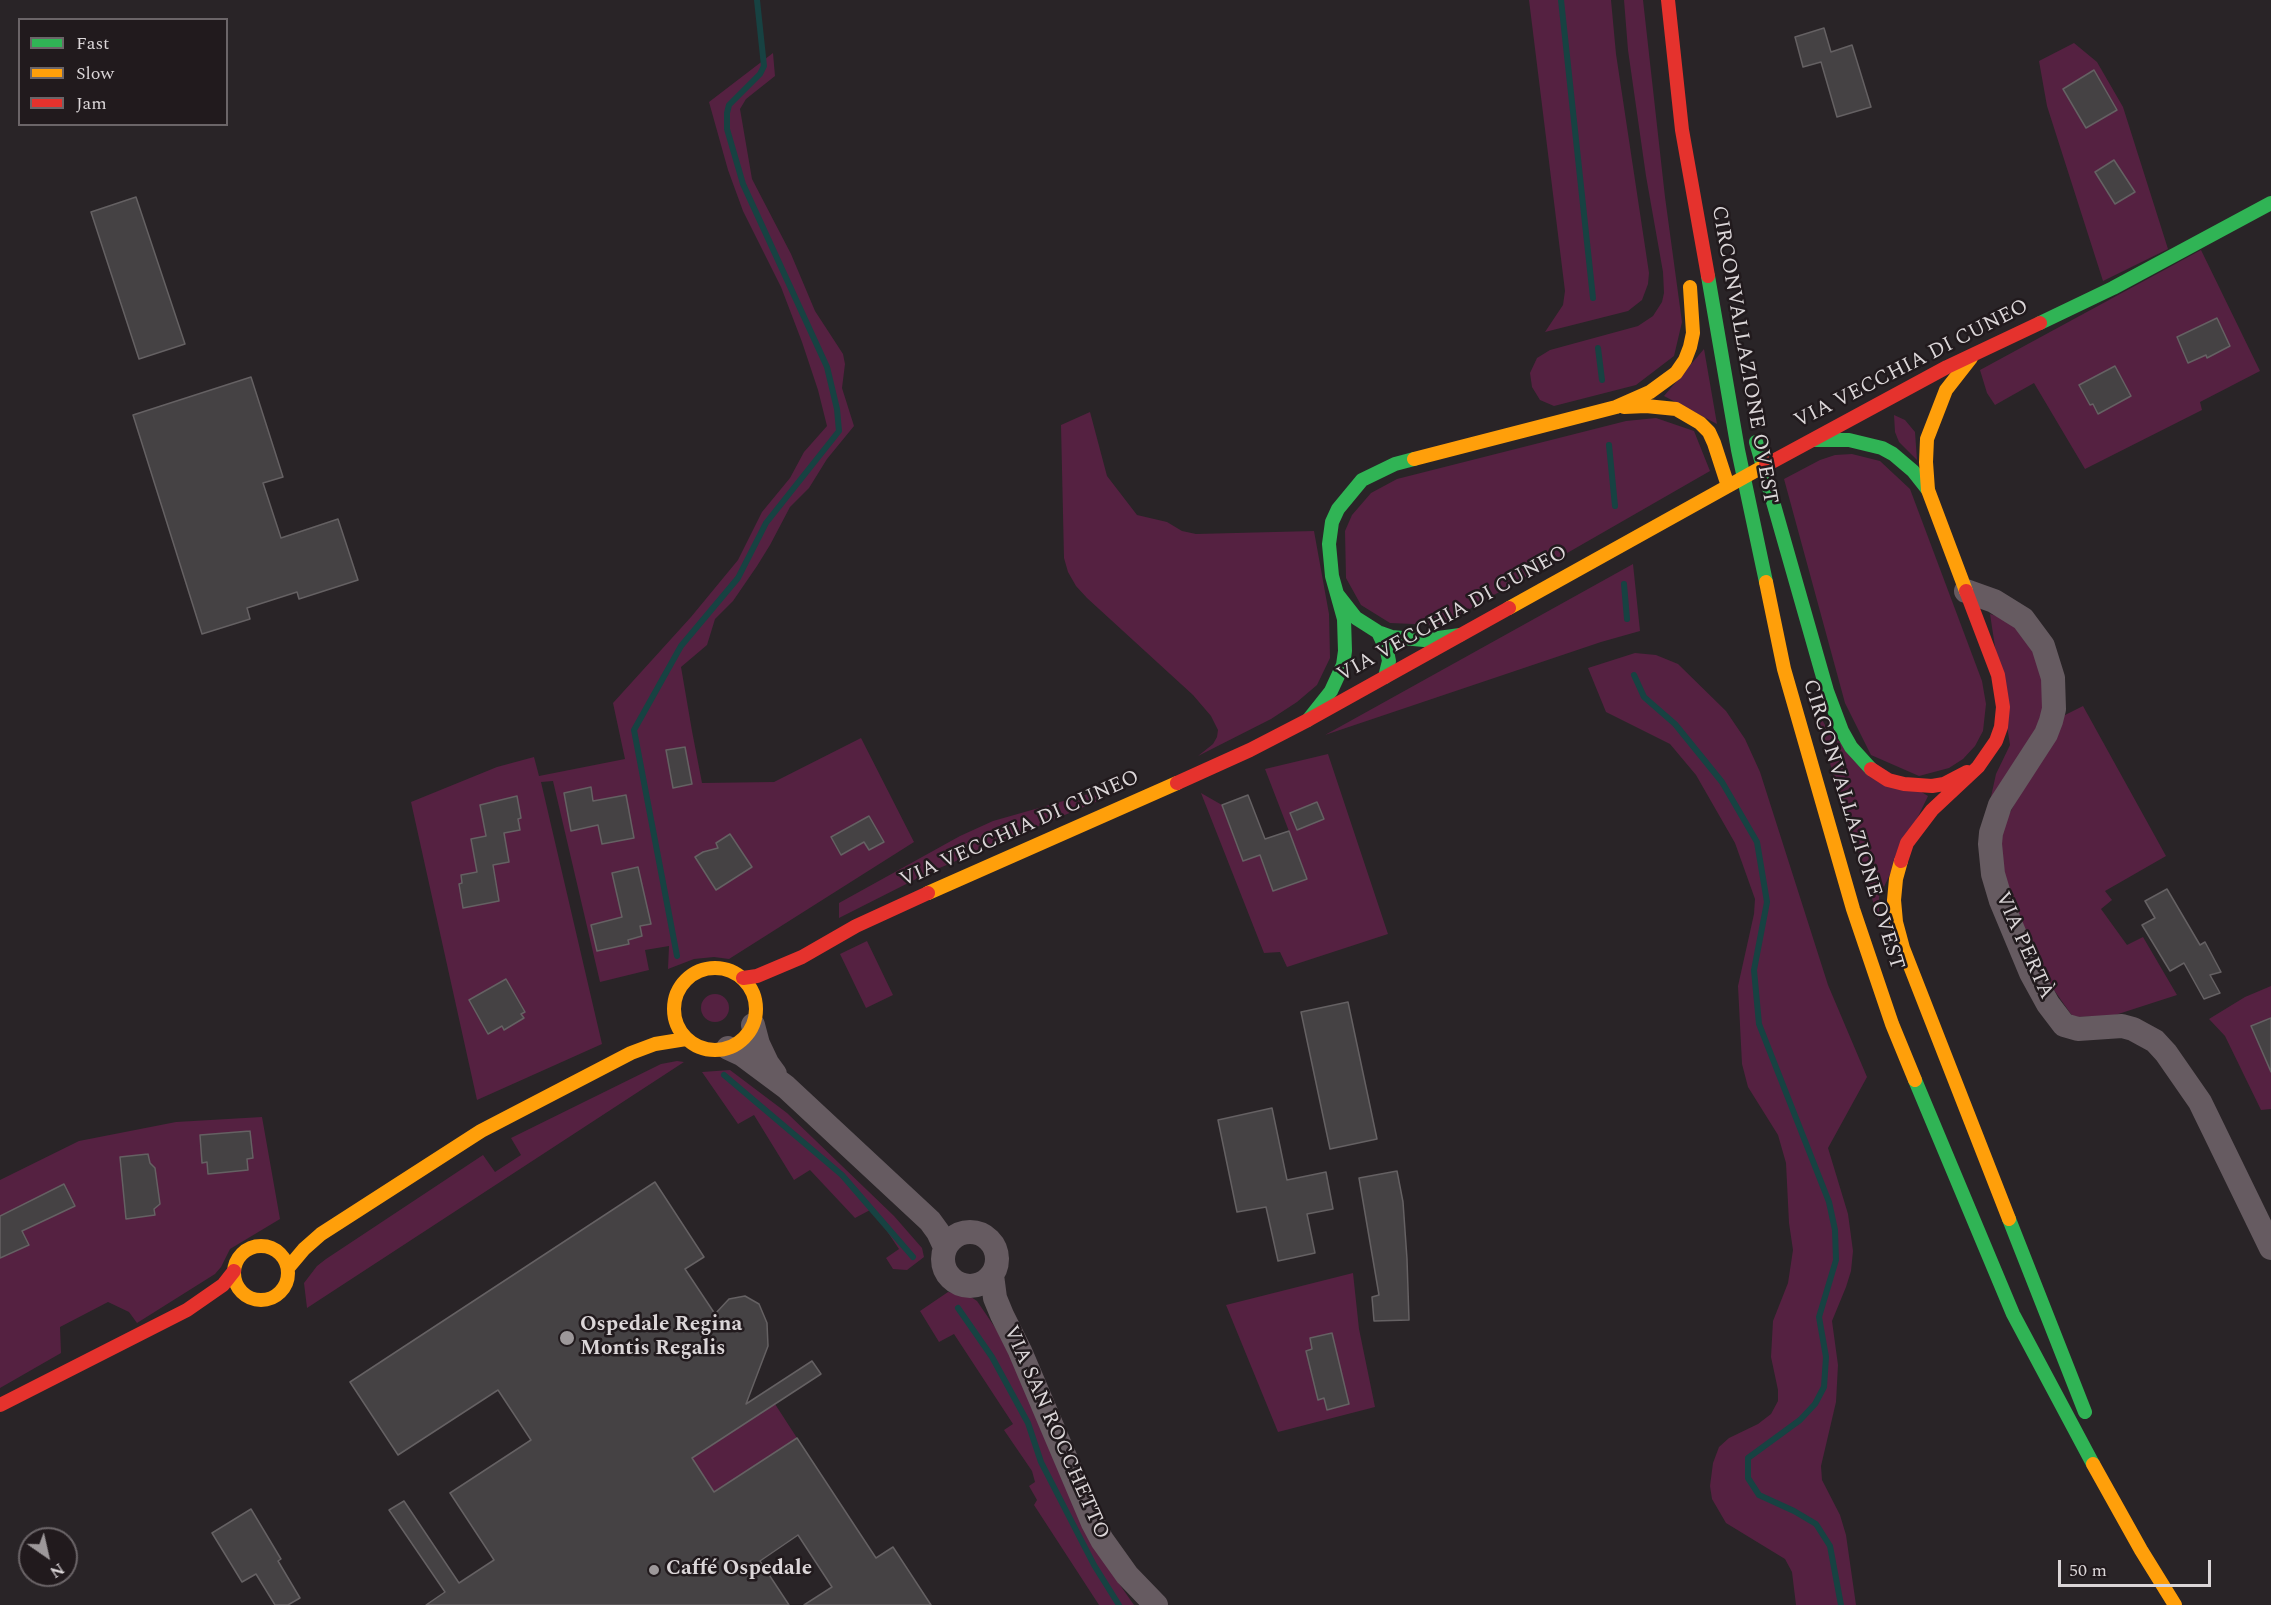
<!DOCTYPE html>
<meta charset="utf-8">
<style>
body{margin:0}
#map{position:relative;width:2271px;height:1605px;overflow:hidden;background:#292427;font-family:Spectral,serif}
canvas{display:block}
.legend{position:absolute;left:18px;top:18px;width:210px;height:108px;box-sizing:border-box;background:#211a1d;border:2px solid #6b6568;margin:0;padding:8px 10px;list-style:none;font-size:18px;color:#dbd6d8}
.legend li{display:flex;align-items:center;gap:12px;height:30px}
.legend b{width:30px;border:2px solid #6b6568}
.north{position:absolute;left:18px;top:1527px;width:60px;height:60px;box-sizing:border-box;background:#211a1d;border:2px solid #6b6568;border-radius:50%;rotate:146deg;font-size:16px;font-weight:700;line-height:24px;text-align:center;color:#dbd6d8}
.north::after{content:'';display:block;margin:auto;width:21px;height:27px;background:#9d989a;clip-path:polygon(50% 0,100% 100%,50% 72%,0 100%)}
.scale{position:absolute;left:2058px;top:1560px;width:153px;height:27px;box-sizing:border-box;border:3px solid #dbd6d8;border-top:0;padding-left:8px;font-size:18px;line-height:21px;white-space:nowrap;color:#dbd6d8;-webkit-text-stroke:4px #211a1d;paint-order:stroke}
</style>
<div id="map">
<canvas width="2271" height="1605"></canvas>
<ul class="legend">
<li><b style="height:8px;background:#30b455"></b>Fast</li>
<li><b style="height:8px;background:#ff9f0a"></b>Slow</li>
<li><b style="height:8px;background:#e5322d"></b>Jam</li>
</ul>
<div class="north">N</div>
<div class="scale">50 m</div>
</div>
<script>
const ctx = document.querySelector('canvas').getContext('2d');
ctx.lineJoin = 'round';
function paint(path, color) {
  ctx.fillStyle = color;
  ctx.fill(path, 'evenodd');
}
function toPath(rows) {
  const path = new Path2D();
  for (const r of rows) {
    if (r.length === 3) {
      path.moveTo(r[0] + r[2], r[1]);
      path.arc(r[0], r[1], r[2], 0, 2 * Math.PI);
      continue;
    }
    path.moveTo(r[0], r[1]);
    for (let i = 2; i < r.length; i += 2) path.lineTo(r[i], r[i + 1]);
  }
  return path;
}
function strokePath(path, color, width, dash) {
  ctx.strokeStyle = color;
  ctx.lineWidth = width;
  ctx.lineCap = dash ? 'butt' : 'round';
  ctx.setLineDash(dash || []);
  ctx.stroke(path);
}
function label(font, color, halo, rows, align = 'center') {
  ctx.font = font + ' Spectral,serif';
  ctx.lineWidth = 5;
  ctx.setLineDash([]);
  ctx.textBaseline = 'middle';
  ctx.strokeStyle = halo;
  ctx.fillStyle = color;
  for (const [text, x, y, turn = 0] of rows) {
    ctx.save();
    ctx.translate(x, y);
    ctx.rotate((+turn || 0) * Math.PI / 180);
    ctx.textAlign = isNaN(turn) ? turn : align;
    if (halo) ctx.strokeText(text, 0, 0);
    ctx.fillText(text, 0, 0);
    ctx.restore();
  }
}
const green = toPath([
 [1529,0,1611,0,1616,54,1649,273,1648,284,1642,300,1628,311,1545,332,1563,305,1565,291],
 [1624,0,1643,0,1665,197,1682,322,1674,356,1636,385,1554,406,1540,400,1532,387,1530,373,1537,358,1550,350,1638,326,1653,316,1662,302,1664,293,1663,272,1646,176,1628,50],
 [2074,43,2097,62,2123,107,2168,249,2103,281,2047,106,2039,61],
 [773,53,775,76,746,99,740,109,752,179,791,254,815,311,843,354,845,364,842,388,854,426,827,459,809,488,790,507,770,545,757,566,733,601,715,619,707,645,681,667,692,731,702,783,774,782,861,738,914,842,729,959,714,957,694,959,668,969,669,946,645,950,649,970,600,982,553,781,541,782,602,1044,477,1100,411,802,497,767,534,757,539,776,625,759,613,703,691,617,738,560,762,512,790,478,804,452,827,426,818,390,802,342,781,287,743,211,728,170,709,102],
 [2201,250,2260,371,2200,402,2202,410,2085,469,2034,383,1995,405,1987,393,1980,370],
 [1704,349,1717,424,1664,396],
 [1090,412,1107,476,1137,515,1167,522,1182,531,1196,534,1314,531,1329,614,1330,658,1317,685,1297,702,1271,719,1198,756,1213,744,1217,737,1218,730,1211,716,1193,695,1087,598,1076,586,1068,572,1064,558,1061,425],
 [1894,415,1905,420,1915,432,1917,460,1899,442,1895,432],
 [1656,418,1694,431,1710,471,1454,618,1437,625,1390,623,1361,605,1346,578,1345,531,1352,515,1371,493,1397,479,1626,421],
 [1852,454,1880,461,1910,489,1982,681,1986,704,1983,731,1975,746,1963,759,1949,768,1919,776,1871,755,1845,703,1784,479,1820,460,1835,455],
 [1633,564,1640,631,1601,642,1325,735],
 [1990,614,2003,618,2019,627,2038,659,2046,696,2040,728,1989,806,1996,774,2010,745],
 [1635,653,1656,655,1678,664,1726,711,1745,739,1760,772,1828,985,1867,1077,1828,1148,1848,1214,1853,1251,1851,1271,1846,1287,1832,1321,1838,1365,1836,1402,1821,1466,1822,1480,1840,1515,1846,1535,1856,1605,1796,1605,1792,1572,1785,1559,1726,1523,1712,1499,1710,1486,1713,1463,1719,1447,1729,1438,1758,1424,1771,1414,1778,1401,1778,1390,1771,1357,1773,1321,1788,1283,1793,1250,1789,1223,1786,1163,1778,1135,1748,1087,1742,1064,1738,986,1754,914,1755,899,1735,843,1696,775,1670,744,1606,712,1588,668],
 [1810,699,1832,737,1928,796,1879,897,1879,921],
 [2083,706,2166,856,2105,891,2112,900,2101,909,2127,945,2143,937,2177,995,2112,1016,2073,1017,2035,963,2005,884,1997,837,2061,717],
 [1328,754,1388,934,1287,967,1280,952,1264,953,1201,793,1222,805,1243,861,1260,855,1274,891,1307,878,1265,769],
 [1088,794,1105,798,930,872,839,918,839,903,960,836,993,821],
 [867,941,893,995,866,1008,840,954],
 [2271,986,2271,1109,2261,1110,2225,1036,2209,1019,2245,997],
 [715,1008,14],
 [677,1061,684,1062,307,1308,304,1283,317,1266,326,1259,483,1155,495,1172,521,1155,511,1138,661,1064],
 [730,1070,787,1113,894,1216,922,1248,924,1257,907,1270,893,1269,886,1258,899,1249,872,1209,855,1218,810,1170,794,1180,754,1115,738,1124,702,1072],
 [262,1117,280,1219,230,1249,221,1267,215,1274,137,1323,129,1312,108,1302,60,1327,61,1353,0,1388,0,1180,79,1141,176,1122],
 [1353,1273,1359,1329,1375,1407,1278,1432,1226,1305],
 [948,1292,968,1295,977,1301,1009,1348,1113,1575,1134,1605,1099,1605,1034,1505,1037,1500,1029,1486,1035,1482,1032,1471,1004,1430,1013,1424,954,1334,939,1342,920,1311],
 [775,1404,797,1438,714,1492,692,1458]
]);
const stream = toPath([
 [1561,0,1593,298],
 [1598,348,1602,380],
 [1609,445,1615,506],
 [1624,584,1627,619],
 [1634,675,1644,697,1675,724,1722,782,1757,842,1767,902,1754,970,1759,1024,1829,1202,1835,1230,1836,1260,1819,1317,1826,1357,1824,1387,1815,1404,1800,1420,1748,1458,1748,1478,1759,1495,1794,1511,1816,1524,1830,1546,1841,1605],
 [677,956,634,730,681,646,738,578,766,523,839,431,837,409,827,367,743,184,727,129,727,113,729,105,760,74,764,66,757,0],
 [724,1075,842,1175,913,1257],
 [958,1308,992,1357,1028,1423,1041,1462,1094,1565,1119,1605]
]);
const building = toPath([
 [1824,28,1831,52,1852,45,1871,107,1837,117,1821,62,1803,67,1795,37,1824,28],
 [2094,70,2117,110,2086,128,2063,89,2094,70],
 [2114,160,2135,192,2115,204,2095,172,2114,160],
 [136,197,185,344,139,359,91,212,136,197],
 [2217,318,2230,346,2207,358,2206,355,2188,363,2177,337,2217,318],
 [2115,366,2131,396,2098,414,2093,404,2090,405,2079,385,2115,366],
 [251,377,283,477,263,483,281,538,338,519,358,580,299,599,297,592,247,608,250,619,202,634,133,415,251,377],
 [685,747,692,784,673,788,666,750,685,747],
 [591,787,593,801,626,795,634,838,602,844,598,825,571,831,564,793,591,787],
 [1248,795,1265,839,1289,831,1307,879,1273,891,1260,855,1243,861,1222,805,1248,795],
 [517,796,521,818,518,819,520,830,504,833,509,862,493,865,499,901,463,908,459,884,462,883,461,875,477,872,471,839,486,836,480,805,517,796],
 [1317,802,1324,819,1297,830,1290,813,1317,802],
 [869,816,884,842,869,850,864,842,841,855,831,837,869,816],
 [730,834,752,867,716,890,695,857,703,852,718,848,716,843,730,834],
 [638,867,651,924,640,926,642,936,628,940,629,944,597,951,591,925,622,917,612,873,638,867],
 [2167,889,2200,945,2205,942,2221,972,2210,975,2220,993,2204,999,2184,963,2170,971,2142,925,2155,918,2145,901,2167,889],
 [506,979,525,1012,521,1014,524,1018,504,1030,502,1026,488,1034,469,1000,506,979],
 [1348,1002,1377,1139,1330,1149,1301,1012,1348,1002],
 [2271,1018,2271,1072,2251,1026,2271,1018],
 [1272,1108,1287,1180,1326,1172,1333,1209,1307,1214,1315,1253,1278,1261,1266,1207,1237,1212,1218,1120,1272,1108],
 [250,1131,253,1158,247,1159,248,1170,208,1174,207,1162,202,1163,200,1135,250,1131],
 [148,1154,150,1163,155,1168,160,1204,154,1209,155,1215,126,1219,120,1157,148,1154],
 [1397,1171,1403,1202,1407,1259,1409,1320,1374,1321,1372,1297,1379,1295,1359,1178,1397,1171],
 [655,1182,704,1257,685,1269,715,1314,729,1299,745,1296,759,1304,767,1323,768,1346,746,1404,812,1361,821,1374,692,1458,714,1492,797,1438,876,1558,893,1547,931,1605,804,1605,832,1587,798,1535,760,1561,789,1605,426,1605,445,1592,389,1510,404,1501,459,1583,494,1560,450,1493,531,1440,498,1390,398,1455,350,1382,655,1182],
 [64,1184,75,1206,22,1231,29,1245,0,1258,0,1216,64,1184],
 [1332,1333,1349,1404,1327,1410,1324,1398,1318,1400,1306,1351,1312,1349,1310,1338,1332,1333],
 [251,1509,281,1559,278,1561,300,1598,288,1605,275,1605,256,1574,242,1582,212,1533,251,1509]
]);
const street = toPath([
 [1966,591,1994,601,2023,619,2043,646,2053,678,2054,709,2051,721,2046,734,2000,805,1991,833,1990,844,1993,874,2001,901,2031,973,2048,1004,2064,1025,2078,1029,2122,1026,2133,1029,2155,1041,2166,1053,2200,1102,2271,1248],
 [753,1025,758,1044,767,1063,775,1074],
 [728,1048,743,1055,786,1087,930,1221,938,1232,945,1247],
 [970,1259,27],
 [992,1275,995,1298,1002,1315,1020,1351,1093,1523,1102,1540,1127,1575,1156,1605]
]);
const fast = toPath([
 [1708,276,1738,450,1766,582],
 [2040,323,2113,288,2271,203],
 [1814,440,1849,440,1882,448,1893,454,1913,471,1928,490],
 [1756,442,1827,691,1842,731,1851,747,1871,769],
 [1338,595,1356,618,1378,632,1392,637,1424,640,1460,635],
 [1378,632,1387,651,1389,661,1385,677],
 [1308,720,1331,691,1343,665,1345,651,1344,619,1332,576,1329,544,1332,522,1338,509,1362,480,1395,464,1414,459],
 [1915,1080,2013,1314,2093,1464],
 [2009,1219,2085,1412]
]);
const slow = toPath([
 [1624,407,1646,406,1676,409,1700,423,1709,432,1714,443,1727,483],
 [1414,459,1616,407,1650,392,1676,373,1685,360,1690,347,1693,333,1690,287],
 [1766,582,1784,669,1853,909,1892,1024,1915,1080],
 [1966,591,1928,490,1926,462,1927,439,1946,390,1971,358],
 [1509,608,1766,465],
 [1901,861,1896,879,1894,900,1896,922,1903,948,2009,1219],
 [928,893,1177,783],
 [715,1009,41],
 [261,1273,27],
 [288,1268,304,1249,321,1234,481,1131,631,1053,655,1044,686,1039],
 [2093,1464,2141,1550,2175,1605]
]);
const jam = toPath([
 [1668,0,1682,130,1708,276],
 [1766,465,1947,367,2040,323],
 [1871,769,1888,780,1904,784,1932,786,1944,784,1967,772],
 [1177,783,1250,750,1308,720,1509,608],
 [1901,861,1907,843,1932,810,1978,767,1996,741,2001,727,2003,707,1998,675,1966,591],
 [743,978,757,976,802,957,856,926,928,893],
 [0,1405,187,1310,223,1285,234,1271]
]);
const markers = [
 [567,1338,8,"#9d989a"],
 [654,1570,6,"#9d989a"]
];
const streetNames = [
 ["CIRCONVALLAZIONE OVEST",1743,355,80],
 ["VIA VECCHIA DI CUNEO",1912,365,-27],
 ["VIA VECCHIA DI CUNEO",1453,615,-29],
 ["CIRCONVALLAZIONE OVEST",1852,825,73],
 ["VIA VECCHIA DI CUNEO",1020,830,-24],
 ["VIA PERTÀ",2023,946,66],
 ["VIA SAN ROCCHETTO",1055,1433,66]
];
const poiNames = [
 ["Ospedale Regina",580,1326],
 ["Montis Regalis",580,1350],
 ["Caffé Ospedale",666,1570]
];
paint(green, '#552141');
strokePath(stream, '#174242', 6);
paint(building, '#454244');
strokePath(building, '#656163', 1.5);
strokePath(street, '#665b61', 24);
strokePath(fast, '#30b455', 14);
strokePath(slow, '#ff9f0a', 14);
strokePath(jam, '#e5322d', 14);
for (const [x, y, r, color] of markers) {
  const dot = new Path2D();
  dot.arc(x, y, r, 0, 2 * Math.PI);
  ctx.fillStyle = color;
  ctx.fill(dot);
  strokePath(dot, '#211a1d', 2);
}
label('21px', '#dbd6d8', '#211a1d', streetNames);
label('bold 21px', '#dbd6d8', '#211a1d', poiNames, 'left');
</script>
